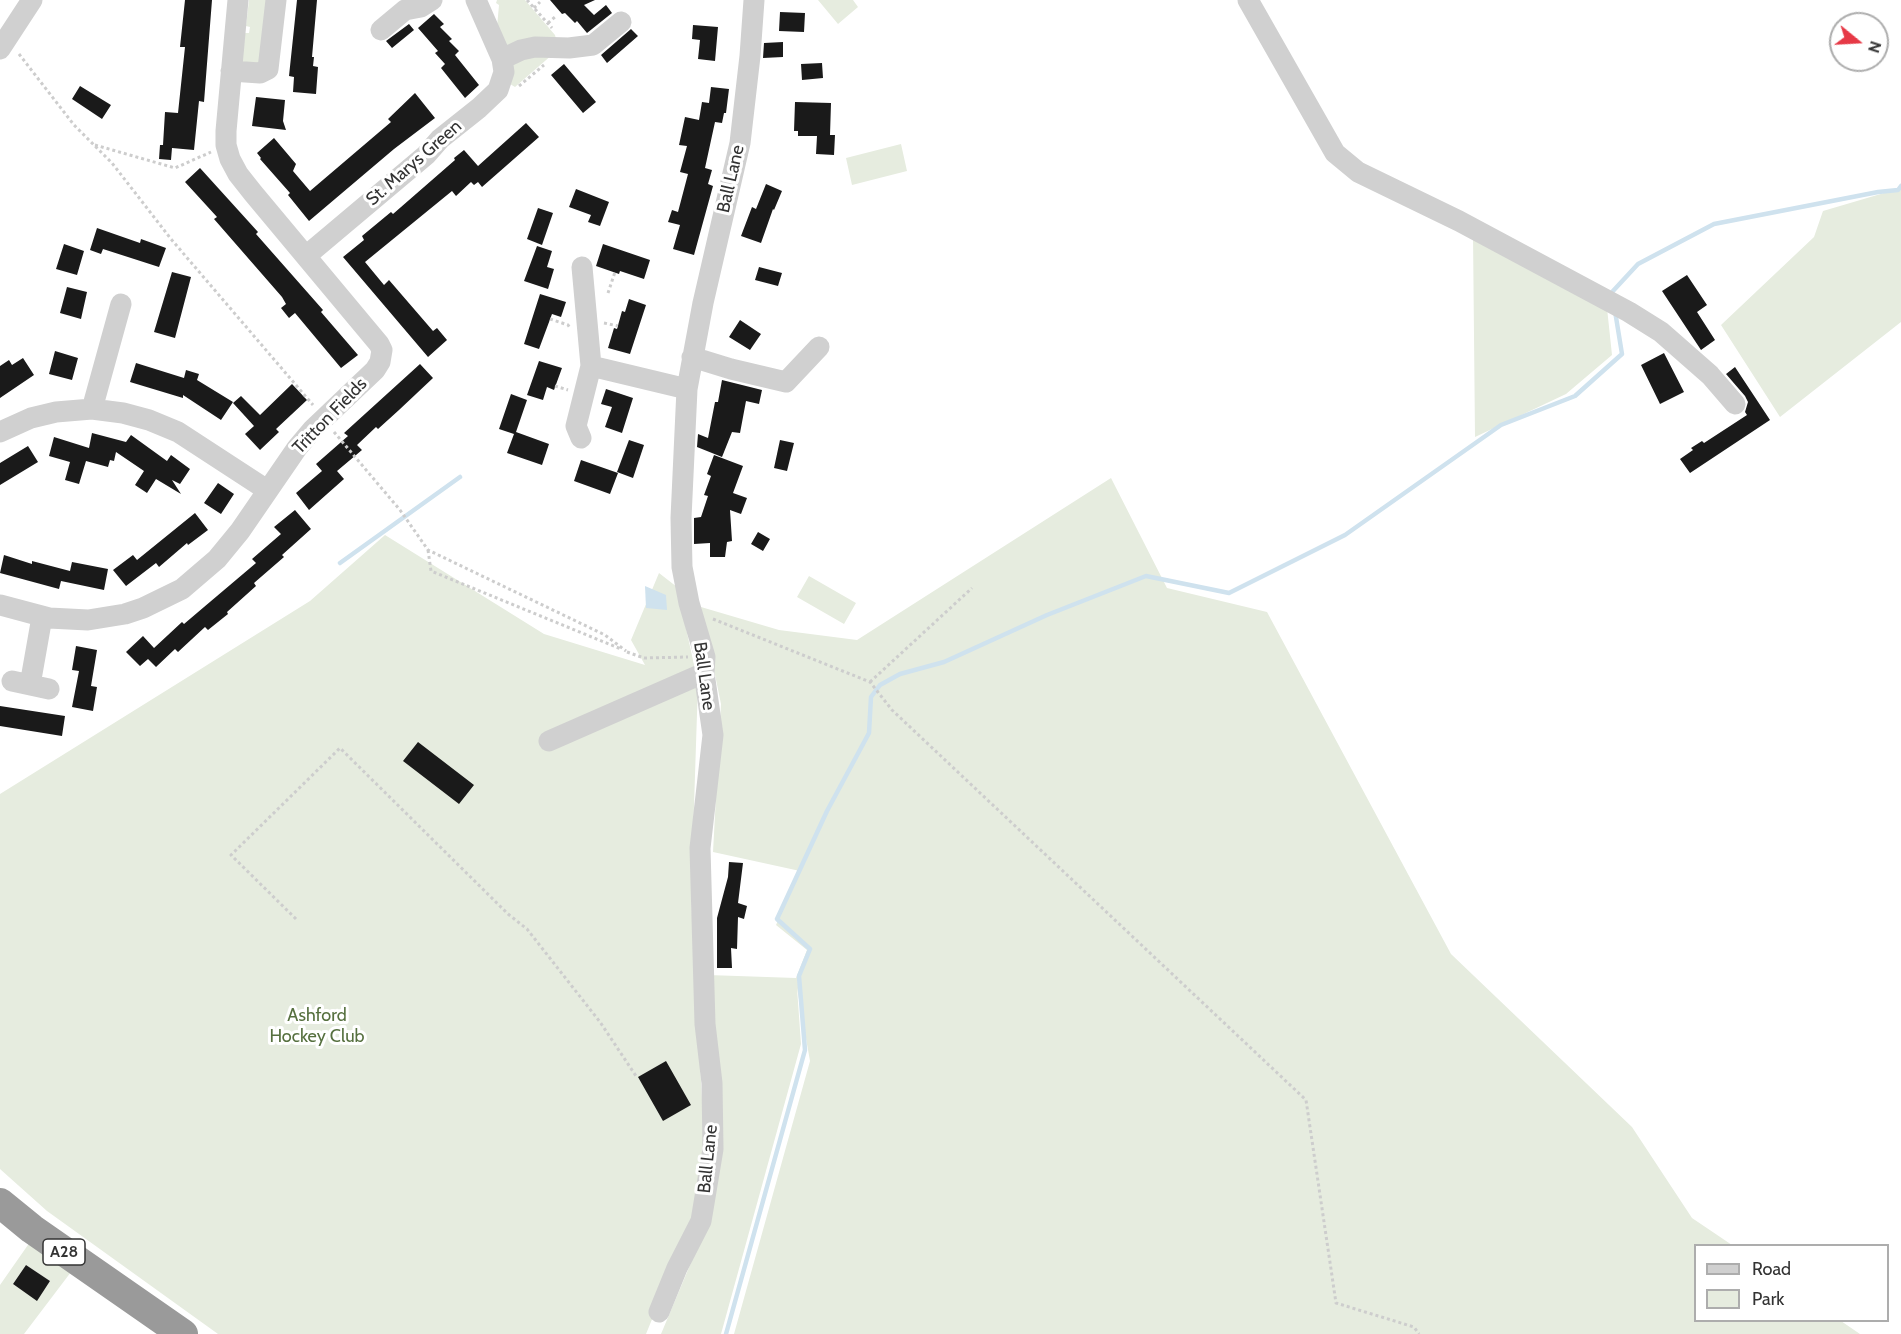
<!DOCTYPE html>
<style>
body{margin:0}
#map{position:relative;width:1901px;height:1334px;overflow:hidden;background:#fff;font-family:Cabin,sans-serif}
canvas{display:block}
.legend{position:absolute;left:1694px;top:1244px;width:195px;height:78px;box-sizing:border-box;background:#fff;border:2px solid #adadad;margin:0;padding:8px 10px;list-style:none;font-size:18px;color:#333}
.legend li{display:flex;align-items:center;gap:12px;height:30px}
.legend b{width:30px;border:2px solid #adadad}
.north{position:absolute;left:1829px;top:12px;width:60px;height:60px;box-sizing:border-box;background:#fff;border:2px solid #adadad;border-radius:50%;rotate:108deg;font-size:16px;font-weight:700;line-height:24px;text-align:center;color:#333}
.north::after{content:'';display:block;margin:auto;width:21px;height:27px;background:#e63946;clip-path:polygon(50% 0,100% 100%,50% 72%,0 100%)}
</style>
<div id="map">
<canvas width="1901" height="1334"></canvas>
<ul class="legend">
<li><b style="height:8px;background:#d0d0d0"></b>Road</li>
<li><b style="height:16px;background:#e6ecdf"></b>Park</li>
</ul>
<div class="north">N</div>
</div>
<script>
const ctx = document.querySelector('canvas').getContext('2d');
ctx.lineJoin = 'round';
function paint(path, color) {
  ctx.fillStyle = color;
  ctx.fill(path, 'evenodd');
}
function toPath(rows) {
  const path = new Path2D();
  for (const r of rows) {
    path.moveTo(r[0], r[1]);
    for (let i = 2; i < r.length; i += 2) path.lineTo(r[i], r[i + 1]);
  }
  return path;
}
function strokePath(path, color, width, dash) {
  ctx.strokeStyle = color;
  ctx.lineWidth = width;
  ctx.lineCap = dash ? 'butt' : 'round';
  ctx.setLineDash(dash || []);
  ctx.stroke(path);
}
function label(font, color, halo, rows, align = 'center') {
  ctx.font = font + ' Cabin,sans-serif';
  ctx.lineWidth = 6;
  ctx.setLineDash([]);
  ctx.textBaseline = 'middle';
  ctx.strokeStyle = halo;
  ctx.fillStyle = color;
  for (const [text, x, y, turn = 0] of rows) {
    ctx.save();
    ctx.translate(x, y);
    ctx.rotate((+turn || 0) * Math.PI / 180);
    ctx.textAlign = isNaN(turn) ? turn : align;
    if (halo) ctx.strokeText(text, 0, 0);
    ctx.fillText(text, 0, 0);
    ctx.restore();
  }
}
const green = toPath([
 [249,0,269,0,267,58,250,69,242,61,245,33,249,33,250,27,246,26],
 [497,0,525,0,555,35,556,39,510,51,497,27,499,5,496,3],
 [818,0,853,0,858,7,838,24],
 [553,54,515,87,510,84,513,60],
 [901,144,907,171,852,185,846,158],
 [1901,188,1901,322,1780,417,1721,325,1814,237,1823,211],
 [1473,234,1607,308,1612,355,1566,394,1475,437],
 [1111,478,1167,588,1267,612,1451,954,1632,1127,1692,1218,1732,1245,1696,1246,1696,1320,1841,1321,1860,1334,734,1334,810,1061,797,988,801,1044,721,1334,661,1334,706,1227,708,975,796,978,807,950,776,925,800,871,713,852,721,704,701,607,779,630,857,640],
 [385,535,544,634,645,665,631,640,659,573,677,587,698,683,691,898,704,1135,695,1214,646,1334,218,1334,47,1211,0,1169,0,794,310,601],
 [809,576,856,603,844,624,797,597],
 [30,1242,71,1272,24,1334,0,1334,0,1285],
 [26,1265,50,1281,37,1300,13,1284]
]);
const water = toPath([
 [645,586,666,595,667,610,646,608]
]);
const stream = toPath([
 [1613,291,1638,264,1714,224,1878,192,1898,190,1901,186],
 [340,563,460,477],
 [726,1334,805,1050,799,976,810,949,777,919,827,811,869,733,871,697,880,685,900,674,944,662,1047,615,1146,576,1229,593,1345,535,1501,425,1575,396,1622,354,1615,311]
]);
const building = toPath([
 [185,0,212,0,204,102,199,101,194,150,172,148,171,160,159,159,160,145,163,145,165,112,178,113,185,47,180,47],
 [297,0,317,0,312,57,314,57,313,66,318,67,316,94,293,92,294,77,289,76],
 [550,0,595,0,584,5,594,15,606,5,612,13,587,33,577,21,575,23,565,13,562,14],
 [780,12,805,13,804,32,779,31],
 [434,14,444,24,440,27,452,39,449,41,459,51,455,55,479,85,465,98,441,68,445,64,435,53,438,51,418,28],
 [409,24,414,30,392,48,386,41],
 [693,25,718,27,715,61,698,59,700,40,692,39],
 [631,29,638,36,607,63,601,55],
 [783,42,783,57,763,58,764,43],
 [822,63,823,78,802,80,801,64],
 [564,64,596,102,583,113,551,75],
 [80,86,111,105,102,119,72,99],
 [711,87,729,89,726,113,724,113,722,123,715,122,705,168,712,170,708,184,713,186,694,255,673,249,680,225,668,222,672,210,678,212,688,174,680,172,687,146,679,145,685,117,699,120,702,102,709,103],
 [415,93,435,118,394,149,309,221,288,195,290,193,260,159,261,158,257,153,274,138,296,164,293,171,310,191,391,122,388,119],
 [256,97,285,100,283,121,286,130,252,126],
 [795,102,831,103,830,135,835,135,834,155,816,154,817,136,798,136,798,131,794,131],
 [526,123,539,137,482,187,478,182,474,185,471,182,456,196,452,191,365,262,384,285,389,280,433,331,437,328,447,340,428,357,343,257,364,240,362,236,391,212,393,214,455,160,454,158,464,150,478,166],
 [200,168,258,232,256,234,323,310,321,312,358,355,341,368,295,313,289,318,281,308,286,304,282,297,214,219,217,217,185,182],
 [766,184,782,191,774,210,773,209,761,243,741,236,752,207,756,209],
 [576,189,609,202,600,226,588,222,591,215,569,207],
 [538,208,553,213,542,245,527,239],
 [97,228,140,243,141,239,166,248,159,267,103,249,101,254,90,250],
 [64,244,84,251,77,275,56,269],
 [603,244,650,260,644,279,620,271,619,274,596,266],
 [537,246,552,251,547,267,554,269,548,289,524,281],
 [759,267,782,273,778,286,755,280],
 [172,272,191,277,175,338,154,332],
 [1687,275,1707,305,1697,312,1715,340,1701,350,1662,291],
 [67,287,87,292,81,319,60,313],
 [540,294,566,302,561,317,552,314,539,349,524,344],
 [629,299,646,305,630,354,608,348,614,328,617,329,622,311,625,312],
 [740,320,761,334,750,350,729,337],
 [55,351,78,358,72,380,49,374],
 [1664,353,1684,392,1660,404,1641,365],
 [23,358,34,375,0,398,0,366,9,360,12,365],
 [539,361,562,368,554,390,547,387,543,400,527,395],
 [136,363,184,378,186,370,199,374,197,380,233,402,221,420,183,395,183,398,130,382],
 [420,364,433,378,399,410,378,429,376,427,357,445,362,450,337,471,344,479,309,510,296,493,322,471,316,464,348,436,344,433],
 [1735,367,1770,420,1690,473,1680,459,1693,450,1691,448,1702,441,1704,443,1747,415,1745,412,1748,402,1745,396,1726,374],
 [722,380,762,390,759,404,746,401,740,433,732,432,722,457,697,447,698,434,708,438,715,402,718,402],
 [292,384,307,400,276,429,279,432,260,450,245,434,254,426,233,403,241,396,260,415],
 [606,389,633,398,622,433,605,427,612,407,601,404],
 [511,394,527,400,516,432,549,444,542,465,507,453,514,434,499,429],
 [92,433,126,442,131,435,167,461,171,455,190,469,180,484,172,480,181,494,156,479,147,493,135,485,144,471,116,452,114,461,110,460,108,467,86,461,79,484,65,480,70,462,49,456,54,437,89,448],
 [629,440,644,445,633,478,617,472],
 [780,440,794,443,787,471,774,468],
 [28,446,38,462,0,485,0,463],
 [714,455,743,466,733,493,747,498,741,514,730,510,732,541,727,542,725,557,710,557,710,543,694,544,694,518,701,517,708,496,704,495,711,476,707,474],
 [581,460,618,473,610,494,574,481],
 [218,483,234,494,221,514,204,503],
 [295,510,311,529,282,555,284,557,254,583,256,586,227,612,228,614,208,630,205,627,178,652,175,649,156,667,148,659,140,666,126,652,143,636,154,648,182,622,184,624,204,607,256,563,252,559,281,534,274,527],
 [195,513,208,530,188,545,187,543,159,567,156,563,126,586,113,570,133,555,137,560],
 [758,532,770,539,763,551,751,544],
 [4,555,32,564,32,561,70,571,72,562,108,569,104,590,61,581,59,589,0,573],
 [76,646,97,650,91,686,97,687,93,711,72,707,79,671,72,670],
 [0,706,65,716,62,736,0,726],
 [418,742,474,785,459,804,403,761],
 [729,862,743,863,738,903,747,906,744,919,738,917,737,949,731,948,732,968,717,968,717,918,728,877],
 [666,1061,691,1105,663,1121,638,1077],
 [26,1265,50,1281,37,1301,13,1284]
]);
const path = toPath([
 [527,0,552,28],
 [534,8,540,2],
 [548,23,556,16],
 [19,54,74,125,112,163,171,239,313,405],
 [519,86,544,65],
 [95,145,175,168,211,152],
 [608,293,615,272],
 [550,319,568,325,570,328],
 [604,323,618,326],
 [555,386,568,390],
 [334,432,400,510,428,550,605,635,626,651],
 [428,550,431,571,621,649],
 [713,619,870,682,892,710,1306,1100,1336,1303,1414,1327,1419,1334],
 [627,652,644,658,688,657],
 [870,682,972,588],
 [296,919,231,855,340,748,508,914,527,929,600,1022,636,1076]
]);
const minor = toPath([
 [1248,0,1335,153,1358,172,1459,221,1629,312,1661,332,1710,375,1735,404],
 [381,30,405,10,421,7,432,0],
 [0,49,32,0],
 [502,59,521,50,535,47,569,48,593,45,621,22],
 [231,71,260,73,268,69,276,0],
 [306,256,426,155,440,139,479,108,498,90,504,72,502,59,476,0],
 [692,357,731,369,786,382,819,347],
 [591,366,687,389],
 [92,409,121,304],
 [0,432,31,418,56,412,92,409,123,413,149,420,178,432,267,490],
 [581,438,576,426,591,366,582,267],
 [0,605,49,618,88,620,125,614,143,608,182,589,217,559,240,531,297,448,313,429,375,370,380,362,382,350,379,344,253,193,238,174,230,159,226,145,226,131,238,0],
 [12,681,49,689],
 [30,685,42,617],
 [549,741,704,673],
 [659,1312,677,1268,701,1221,713,1149,712,1083,705,1024,700,848,713,735,704,673,705,657,689,603,682,567,681,518,687,389,703,303,740,143,750,56,754,0]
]);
const highway = toPath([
 [0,1203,32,1229,183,1334]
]);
const shields = [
 [64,1252,42]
];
const shieldNames = [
 ["A28",64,1252]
];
const streetNames = [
 ["St. Marys Green",414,163,-41],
 ["Ball Lane",731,179,-77],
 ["Tritton Fields",330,416,-46],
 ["Ball Lane",704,676,82],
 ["Ball Lane",708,1159,-84]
];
const parkNames = [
 ["Ashford",317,1016],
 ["Hockey Club",317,1037]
];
paint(green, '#e6ecdf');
paint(water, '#cfe2ee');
strokePath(stream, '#cfe2ee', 4.5);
paint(building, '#1a1a1a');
strokePath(path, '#cdcdcd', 3, [3, 3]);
strokePath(minor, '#d0d0d0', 21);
strokePath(highway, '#9a9a9a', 30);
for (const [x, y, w] of shields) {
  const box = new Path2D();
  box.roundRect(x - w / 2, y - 13, w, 26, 4.5);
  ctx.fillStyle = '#fff';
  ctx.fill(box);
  strokePath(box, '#333', 1.5);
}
label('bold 16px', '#333', null, shieldNames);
label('18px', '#333', '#fff', streetNames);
label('18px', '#56703f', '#fff', parkNames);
</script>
